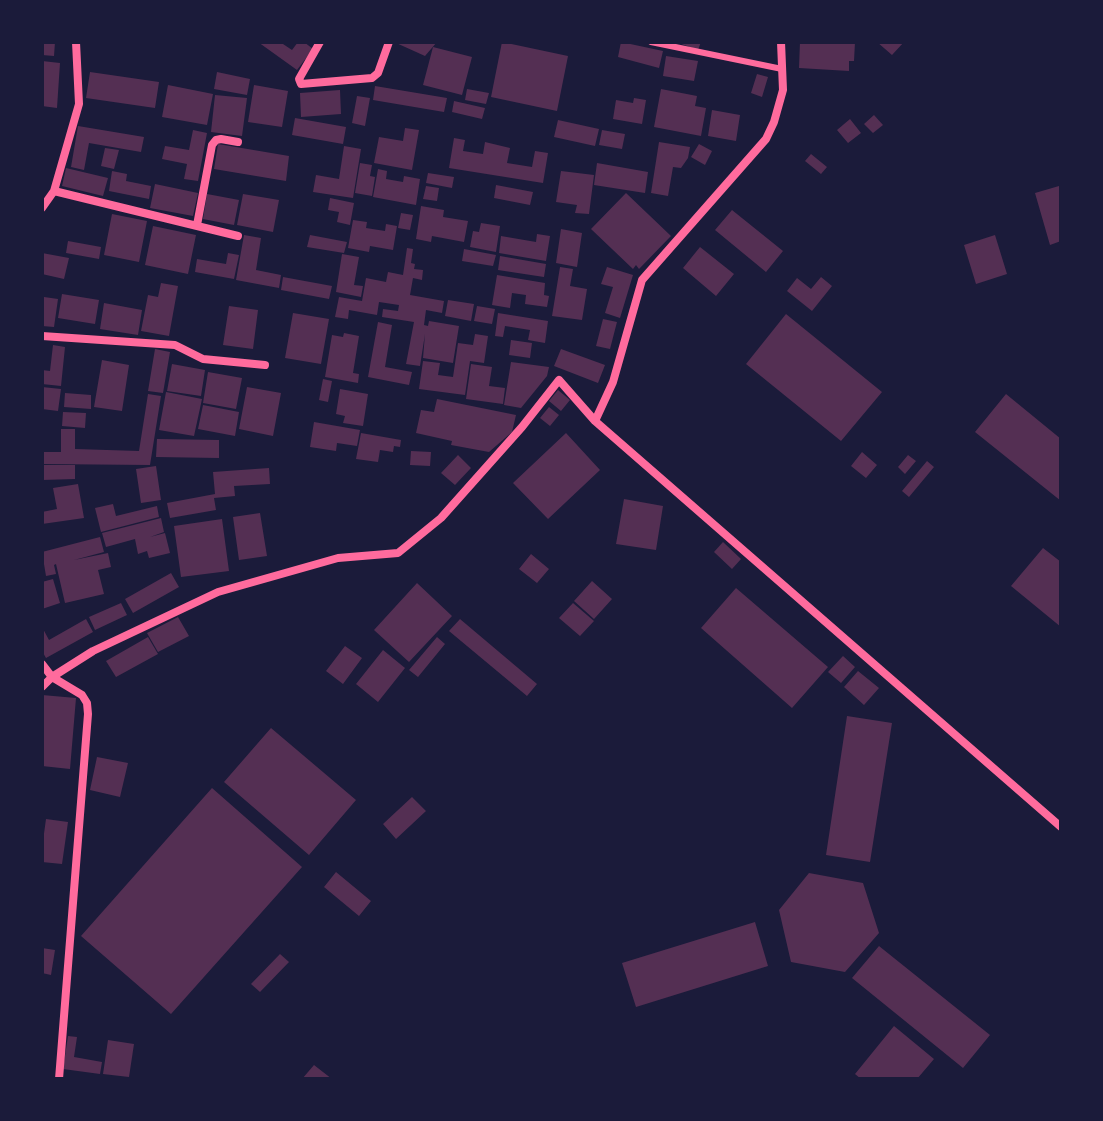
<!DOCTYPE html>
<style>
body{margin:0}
#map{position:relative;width:1103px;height:1121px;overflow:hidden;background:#1b1b3a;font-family:Lato,sans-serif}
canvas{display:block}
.frame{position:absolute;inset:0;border:44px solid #1b1b3a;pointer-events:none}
</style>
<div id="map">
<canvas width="1103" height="1121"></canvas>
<div class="frame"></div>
</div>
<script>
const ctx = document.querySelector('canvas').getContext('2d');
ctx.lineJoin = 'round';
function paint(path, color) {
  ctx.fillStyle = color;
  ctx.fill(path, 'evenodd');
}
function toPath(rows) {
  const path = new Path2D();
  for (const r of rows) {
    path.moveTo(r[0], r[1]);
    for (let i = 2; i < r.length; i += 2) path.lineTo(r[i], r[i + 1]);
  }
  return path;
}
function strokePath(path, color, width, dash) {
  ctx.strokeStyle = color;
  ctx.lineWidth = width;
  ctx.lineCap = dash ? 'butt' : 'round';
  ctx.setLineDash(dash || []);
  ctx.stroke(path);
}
const building = toPath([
 [42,42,55,42,54,56,42,55],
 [258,42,280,42,292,50,298,42,304,42,313,49,297,70],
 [394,42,437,42,425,56],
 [502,42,568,56,557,111,491,97],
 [621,42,663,51,659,68,618,57],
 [676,42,701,42,698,50],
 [800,42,855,42,854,61,849,61,849,71,799,68],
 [877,42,904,42,892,55],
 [433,47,472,57,462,95,423,85],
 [666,56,698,61,694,81,663,76],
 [42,61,60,63,57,108,42,106],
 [90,72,159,82,155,108,86,98],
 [217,72,250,79,247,95,214,89],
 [757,74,768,77,762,97,751,93],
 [168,85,213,94,207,125,162,117],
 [254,85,288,91,282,127,248,122],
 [375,86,447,98,444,112,373,100],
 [467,89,489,93,486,104,465,100],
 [661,89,697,96,695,106,706,108,701,136,654,127],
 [340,90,341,114,301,117,300,93],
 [215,95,247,98,242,136,211,132],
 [357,96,370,98,365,126,352,123],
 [634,98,646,100,642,124,613,119,616,100,633,103],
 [454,101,485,108,482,119,452,112],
 [712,110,740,115,736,141,708,136],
 [874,115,883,125,873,133,864,124],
 [295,118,346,127,343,144,292,135],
 [850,119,861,133,848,143,837,130],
 [558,120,599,129,595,146,554,137],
 [78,126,144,137,141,152,89,143,84,170,71,167],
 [405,128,419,130,412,170,374,163,379,137,403,141],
 [193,130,207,133,198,181,184,179,187,164,162,159,165,146,189,150],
 [602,130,625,134,622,149,599,145],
 [454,138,465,140,463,151,483,154,485,142,510,148,507,163,532,167,535,151,548,153,543,183,449,168],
 [659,142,690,147,688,158,681,168,673,167,668,196,651,193],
 [218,144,289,156,286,181,214,169],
 [699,144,712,151,705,165,691,157],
 [344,146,361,149,353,198,313,192,316,175,339,179],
 [105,148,119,150,114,169,101,166],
 [811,154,827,167,821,174,805,161],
 [360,163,372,165,370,176,375,177,372,196,355,193],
 [597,163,648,172,645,193,594,185],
 [66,168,108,178,103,196,62,186],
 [378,169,387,171,386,179,403,182,404,176,420,179,416,205,373,197],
 [112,171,127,174,126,181,151,186,149,199,109,191],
 [561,171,594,175,589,214,575,213,577,205,556,202],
 [428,173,454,177,452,188,426,183],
 [155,184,198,193,193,216,150,208],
 [496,185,533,192,530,205,494,198],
 [426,186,439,188,437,201,423,199],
 [1059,186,1061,193,1061,241,1050,245,1035,193],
 [626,193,671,236,639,269,636,265,633,269,591,229],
 [207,194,239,200,234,225,203,219],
 [243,194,279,200,273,232,237,225],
 [330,198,354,203,350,225,337,222,339,212,328,210],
 [421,206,444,210,443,217,468,221,464,242,432,236,431,242,416,239],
 [732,210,783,251,766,272,715,230],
 [401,213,413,215,410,230,398,228],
 [112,214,147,221,139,262,104,255],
 [353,220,367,222,366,228,385,231,386,224,397,226,393,250,370,246,369,252,348,248],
 [481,223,500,226,496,252,470,247,473,231,479,232],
 [153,226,196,235,188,274,145,265],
 [561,229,582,233,577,267,556,263],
 [537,234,550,236,546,261,499,253,501,236,536,242],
 [244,235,261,238,256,270,281,275,279,288,236,280],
 [310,235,347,242,344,253,307,247],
 [995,235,1007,274,976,284,964,245],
 [68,241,101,247,99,259,66,253],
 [700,247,734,274,716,296,683,268],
 [407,248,413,249,411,263,415,264,414,269,423,270,422,280,413,278,410,295,444,301,442,313,426,310,424,325,428,326,429,321,459,326,453,363,423,358,425,334,420,366,406,364,414,322,382,317,383,309,398,311,399,305,379,302,377,315,349,310,348,319,335,317,339,297,362,301,366,278,386,282,388,272,403,275],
 [464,249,496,255,493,266,462,261],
 [42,253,69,258,64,279,42,274],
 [228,253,239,255,234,279,195,272,197,259,226,264],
 [342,254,359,257,354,285,363,286,361,297,336,292],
 [500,256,546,264,544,277,498,270],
 [560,267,573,269,570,286,587,289,582,320,552,316],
 [607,267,633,275,620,318,605,313,613,287,601,284],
 [497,275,545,283,544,295,549,296,547,307,525,304,526,295,512,293,510,308,492,305],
 [283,277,332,286,329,299,281,290],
 [821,277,832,286,812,311,787,291,797,278,811,289],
 [161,283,178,286,169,336,141,331,148,295,158,297],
 [62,294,99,300,95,324,58,318],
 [44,297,58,299,54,327,42,326],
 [448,300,474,304,471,321,445,316],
 [104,303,142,310,138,335,100,329],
 [229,306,258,310,253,349,223,345],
 [477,306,495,309,492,324,474,321],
 [293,313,329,319,321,364,285,358],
 [498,313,548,321,545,343,528,340,530,330,505,326,503,337,495,336],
 [786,314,882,392,841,441,746,364],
 [603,319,617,322,610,349,596,346],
 [378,322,392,325,385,367,412,372,409,385,368,377],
 [344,333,359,336,353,373,359,374,358,383,325,377,332,335,343,337],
 [475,334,488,336,484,363,470,361,465,395,419,389,423,361,440,363,438,375,453,377,458,343,473,345],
 [511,340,532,343,530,358,509,355],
 [53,345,65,347,61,386,42,384,42,370,50,371],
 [155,349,170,352,163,393,148,391],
 [561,349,605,365,598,383,554,366],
 [102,360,129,365,122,411,94,407],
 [511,362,549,367,547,376,521,408,504,405],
 [172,364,205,370,201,396,167,391],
 [471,364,492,367,489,386,505,388,503,404,466,399],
 [208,372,242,378,236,409,203,403],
 [323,379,332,381,328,402,319,400],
 [42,387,61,389,58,411,42,409],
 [247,387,281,393,273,436,239,429],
 [340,389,368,394,363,426,343,423,345,416,336,414],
 [558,390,570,400,561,411,549,401],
 [166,392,202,399,194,436,159,430],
 [65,393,91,395,91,409,64,407],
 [148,394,161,396,150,465,42,464,42,452,61,452,61,429,75,429,75,449,139,451],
 [1006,394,1061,439,1061,501,975,432],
 [437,399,516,415,512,432,489,452,451,445,452,441,416,433,421,410,434,412],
 [203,405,239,412,235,436,198,429],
 [549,407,559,415,550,426,540,418],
 [63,412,86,413,85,428,62,426],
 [314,422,360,430,357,446,337,443,336,451,310,447],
 [361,433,401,440,400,447,394,446,393,452,380,450,378,462,356,459],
 [566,433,600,470,548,519,513,483],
 [157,439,219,440,219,458,156,457],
 [411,451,431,452,430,466,410,465],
 [862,452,877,465,866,478,851,466],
 [458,455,471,468,455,485,441,473],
 [908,455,916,461,905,474,898,467],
 [927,461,934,467,909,497,902,491],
 [42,465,75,465,75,479,42,480],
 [156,466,161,500,141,503,136,469],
 [269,468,270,484,234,486,235,496,214,498,216,510,170,518,167,503,215,494,213,472],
 [78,484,84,518,42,524,42,512,57,509,53,488],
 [624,499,663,506,656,550,616,544],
 [113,504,116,516,157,506,159,517,101,532,95,508],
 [260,513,267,556,239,560,233,517],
 [161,518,164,532,150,537,165,533,170,553,149,558,147,551,138,554,135,539,106,547,102,533],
 [222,519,229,571,181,577,174,526],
 [100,537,104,552,74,560,108,553,111,567,98,570,104,594,65,603,56,564,54,565,56,574,46,576,42,552],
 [723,542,741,559,732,569,714,552],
 [1043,548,1061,562,1061,627,1011,586],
 [531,554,549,569,537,583,519,569],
 [171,573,179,587,133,613,125,599],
 [53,579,60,603,42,609,42,582],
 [592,581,612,599,594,619,574,601],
 [417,583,452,616,409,662,374,630],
 [736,588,828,667,792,708,701,628],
 [121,603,127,615,95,630,89,617],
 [573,603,594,621,580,636,559,618],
 [178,617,189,636,158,652,147,633],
 [86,619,93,632,46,658,42,651,42,627,49,640],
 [460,619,537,684,527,696,449,631],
 [148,637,158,654,116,677,106,661],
 [437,637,445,644,418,677,409,670],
 [345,646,362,658,343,684,326,671],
 [383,650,405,668,378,702,356,684],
 [843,656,855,667,841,683,828,672],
 [858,671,879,688,864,705,844,687],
 [42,695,76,698,70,769,42,766],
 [847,716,892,723,870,862,826,855],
 [271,728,356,800,309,855,224,782],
 [97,757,128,763,120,797,90,790],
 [212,788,302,867,171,1014,81,936],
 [412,797,426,811,396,839,383,824],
 [46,819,68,822,62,864,42,862,42,841,43,841],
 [336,872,371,901,359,916,324,887],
 [809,873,863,883,879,933,845,972,791,962,779,910],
 [755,922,768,966,636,1007,622,963],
 [879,946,990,1035,963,1068,852,978],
 [42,948,55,950,51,975,42,973],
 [280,954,289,962,260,992,251,984],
 [894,1026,934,1059,917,1079,861,1079,855,1074],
 [68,1036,77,1037,74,1057,102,1062,100,1074,63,1069],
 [108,1040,134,1044,129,1077,103,1074],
 [314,1065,332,1079,302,1079]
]);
const service = toPath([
 [651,42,782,69]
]);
const minor = toPath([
 [320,42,299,79,301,84,372,78,378,73,389,42],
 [54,191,238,236],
 [42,208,54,191,79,104,76,42],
 [197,225,212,145,216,140,221,139,238,142],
 [42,336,175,345,203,359,265,365],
 [595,421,613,382,642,280,766,139,774,122,783,90,781,42],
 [42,664,52,677,82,695,87,703,88,714,59,1079],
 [42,687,52,677,93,651,218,592,338,558,398,553,441,518,522,427,559,380,595,421,1061,827]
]);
paint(building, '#542f53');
strokePath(service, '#ff6b9d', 6);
strokePath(minor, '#ff6b9d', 8);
</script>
